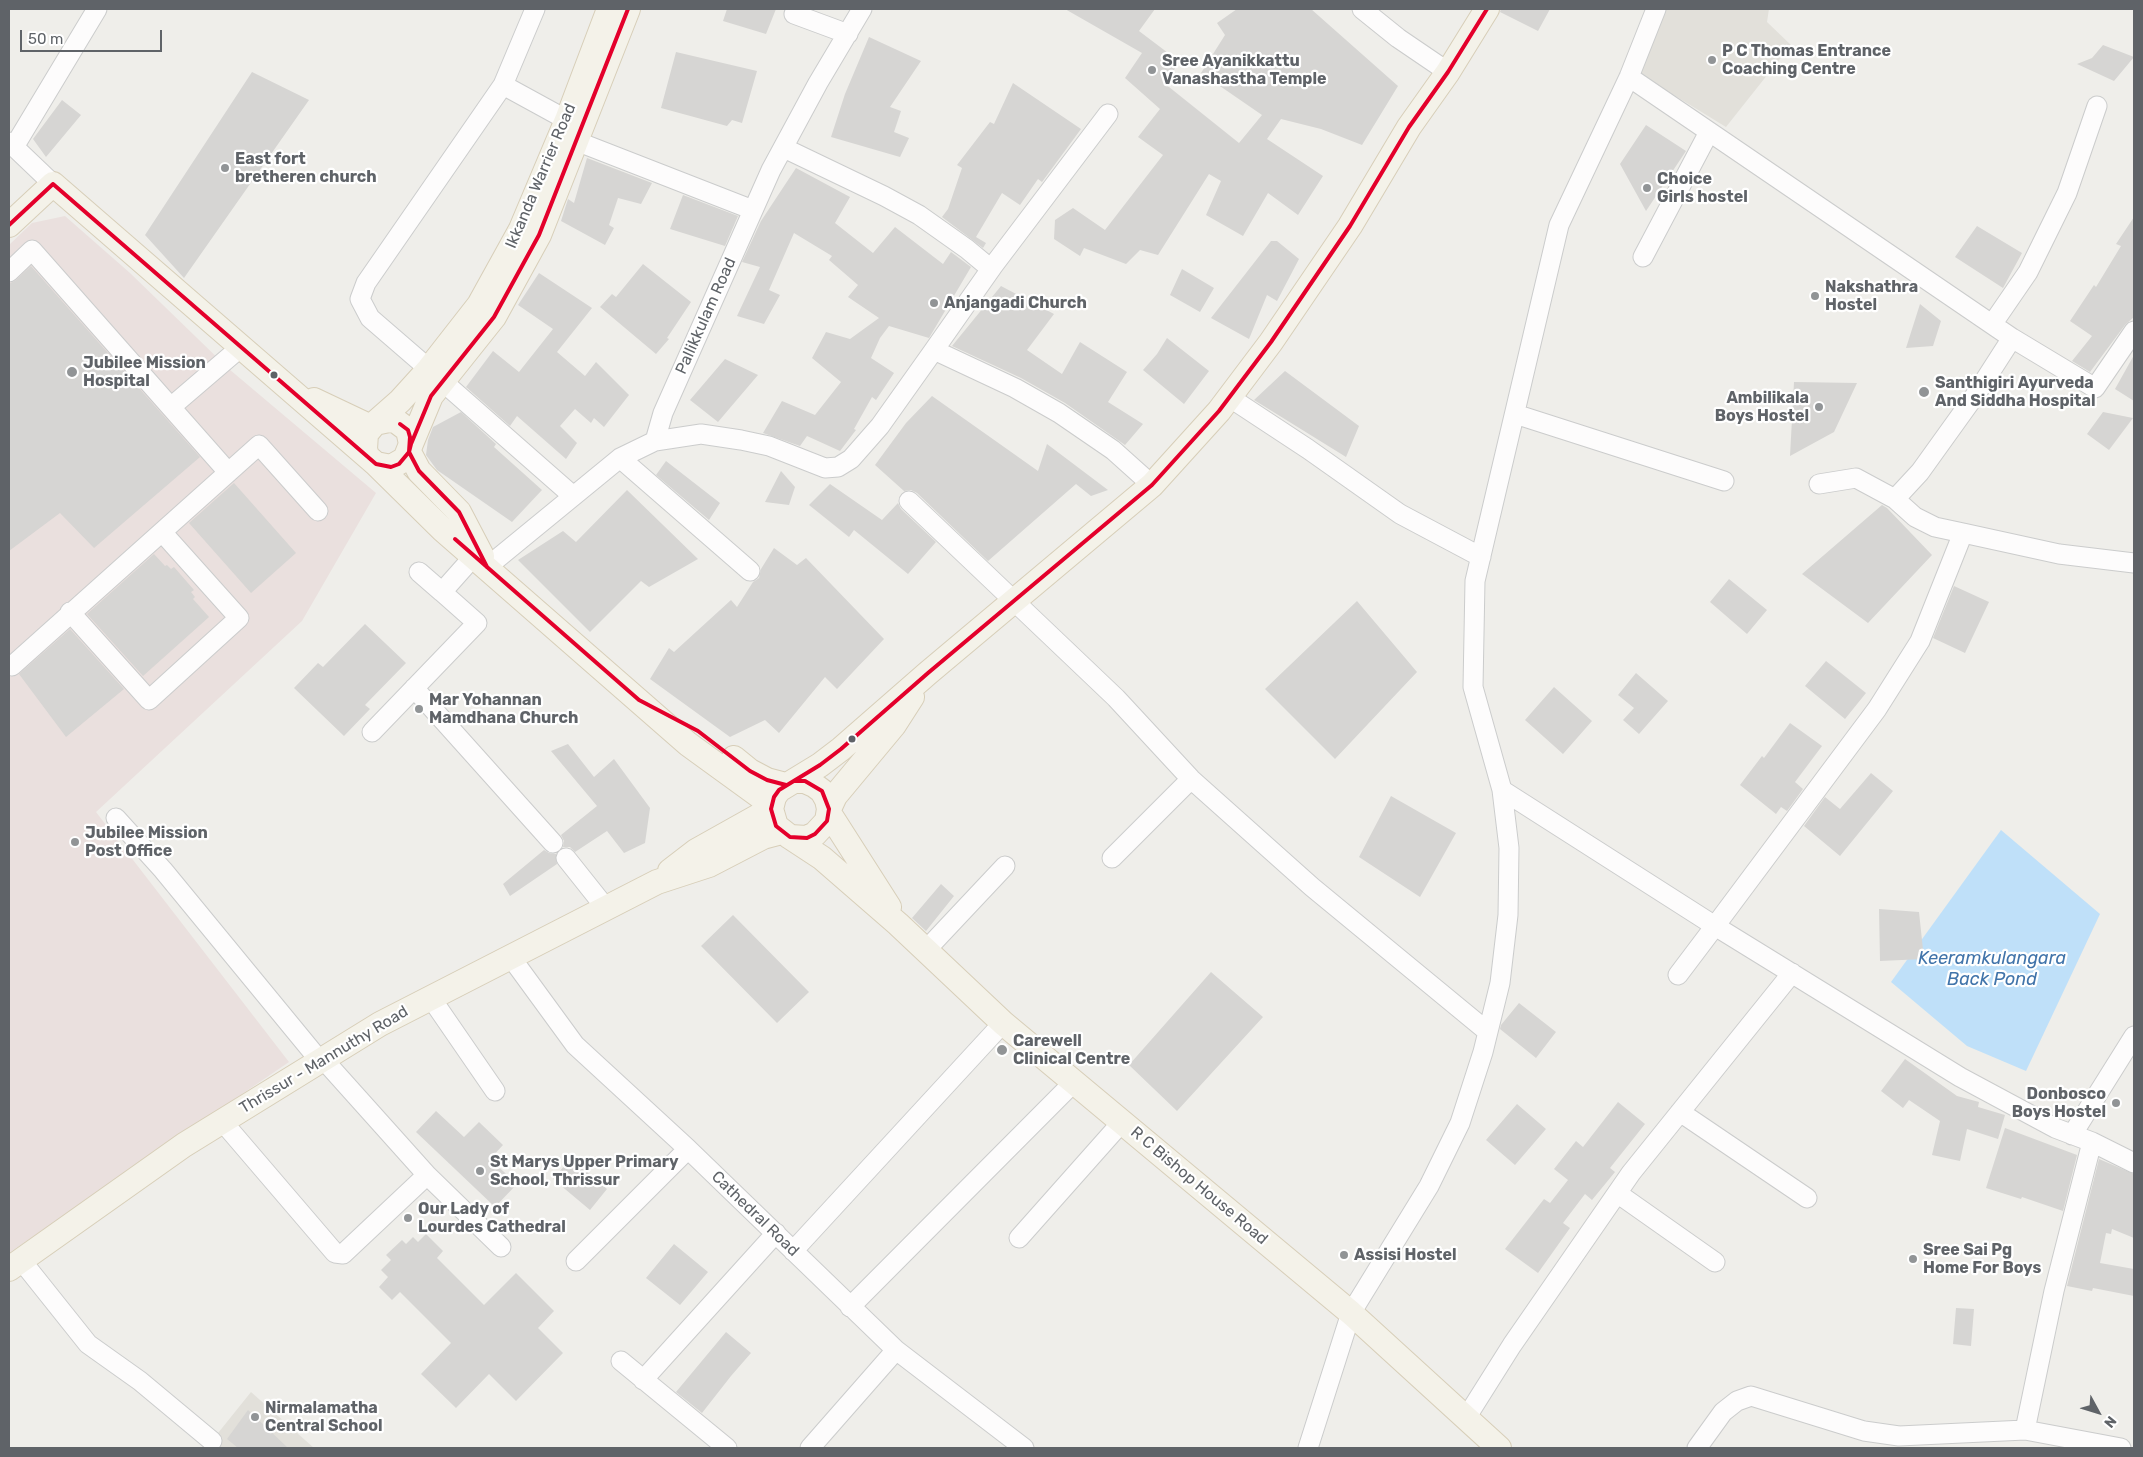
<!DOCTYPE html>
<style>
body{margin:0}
#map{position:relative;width:2143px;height:1457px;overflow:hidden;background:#efeeea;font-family:Rubik,sans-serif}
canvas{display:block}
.frame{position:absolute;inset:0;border:10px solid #5f6368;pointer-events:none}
.north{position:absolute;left:2073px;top:1387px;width:50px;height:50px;-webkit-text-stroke:4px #fff;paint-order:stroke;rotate:129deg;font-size:14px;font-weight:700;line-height:20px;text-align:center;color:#5f6368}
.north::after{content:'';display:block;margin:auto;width:18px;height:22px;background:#5f6368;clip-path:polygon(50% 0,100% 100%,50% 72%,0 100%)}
.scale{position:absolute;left:20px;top:30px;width:142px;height:22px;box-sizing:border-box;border:2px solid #5f6368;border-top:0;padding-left:6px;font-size:15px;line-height:18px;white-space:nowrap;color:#5f6368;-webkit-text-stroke:4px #fff;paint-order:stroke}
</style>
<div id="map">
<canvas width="2143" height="1457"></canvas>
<div class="frame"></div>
<div class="north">N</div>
<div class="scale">50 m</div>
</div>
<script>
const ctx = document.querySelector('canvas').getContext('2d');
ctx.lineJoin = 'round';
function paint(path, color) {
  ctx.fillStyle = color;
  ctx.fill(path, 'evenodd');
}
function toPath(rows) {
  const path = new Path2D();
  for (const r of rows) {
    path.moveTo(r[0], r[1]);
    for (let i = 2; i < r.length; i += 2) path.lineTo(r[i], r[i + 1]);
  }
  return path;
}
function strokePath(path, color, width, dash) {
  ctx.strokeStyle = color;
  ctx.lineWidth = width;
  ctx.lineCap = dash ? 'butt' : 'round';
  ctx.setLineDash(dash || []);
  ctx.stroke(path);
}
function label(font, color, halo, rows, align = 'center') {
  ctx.font = font + ' Rubik,sans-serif';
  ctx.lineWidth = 4.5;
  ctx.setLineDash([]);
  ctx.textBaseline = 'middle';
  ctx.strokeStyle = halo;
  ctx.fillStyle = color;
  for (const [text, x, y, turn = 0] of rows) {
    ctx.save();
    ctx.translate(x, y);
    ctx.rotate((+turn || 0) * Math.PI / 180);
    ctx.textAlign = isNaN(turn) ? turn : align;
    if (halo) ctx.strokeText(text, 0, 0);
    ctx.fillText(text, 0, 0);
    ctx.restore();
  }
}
const education = toPath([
 [1661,9,1769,9,1767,22,1791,45,1726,127,1641,75],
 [251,1392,314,1448,206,1448]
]);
const medical = toPath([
 [65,216,130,273,229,369,376,493,302,621,96,812,289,1062,9,1253,9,245,32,223]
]);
const water = toPath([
 [2001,830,2100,914,2026,1071,1967,1046,1891,982]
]);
const building = toPath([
 [727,9,776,9,766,34,723,21],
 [1065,9,1155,9,1139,31,1180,62,1164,83,1239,143,1262,115,1201,73,1225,35,1217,23,1237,9,1311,9,1398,86,1362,145,1321,129,1281,119,1267,139,1323,176,1298,215,1268,193,1243,236,1206,215,1221,181,1209,174,1158,255,1140,250,1126,264,1084,248,1080,256,1054,239,1055,220,1073,208,1105,230,1163,155,1138,137,1160,109,1125,78,1142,53],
 [1501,9,1550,9,1538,31,1500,12],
 [869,37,921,61,890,107,901,111,894,132,909,138,900,157,831,137,845,94],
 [2103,45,2134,57,2114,81,2077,64,2092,58],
 [676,52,757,71,742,123,732,120,727,126,661,108],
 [252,72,309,100,184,278,145,235],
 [1013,83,1081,129,1042,182,1038,179,1020,205,1002,193,976,237,986,243,983,248,942,217,948,209,962,168,957,165,990,122,994,124],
 [62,100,81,115,46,157,33,139],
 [1646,125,1686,151,1646,211,1620,164],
 [587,158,652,183,641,204,618,198,609,225,614,228,605,245,561,221,568,199,574,203],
 [796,168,850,197,835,223,873,253,895,227,943,264,951,252,971,267,929,338,889,326,880,338,871,358,894,373,876,400,872,397,854,429,856,430,840,451,807,436,800,446,763,433,782,401,815,415,841,382,812,358,826,332,850,339,879,318,848,297,858,285,829,260,832,256,794,233,769,290,780,295,764,324,737,316,760,267,742,262,761,221],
 [683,195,738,216,725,246,670,229],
 [2134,217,2134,317,2125,325,2090,372,2072,361,2092,336,2070,321,2094,285,2096,287,2121,246,2116,244],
 [1977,226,2022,253,2003,288,1955,257],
 [1271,241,1277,241,1299,259,1277,301,1267,295,1249,339,1211,318],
 [643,264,691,302,667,338,669,339,656,354,600,307,612,294,616,297],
 [31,266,200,457,94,548,60,513,9,551,9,284,16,280],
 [1182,269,1214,288,1200,312,1170,295],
 [539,273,592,308,557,352,585,376,596,362,629,395,604,427,594,418,591,423,575,409,560,426,577,443,566,459,517,416,510,426,466,387,493,351,519,372,553,329,518,305],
 [1001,286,1054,314,1027,350,1062,374,1080,342,1127,372,1108,402,1143,424,1125,445,1065,403,1021,378,952,346],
 [1920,304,1941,321,1933,346,1906,348],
 [1167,338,1209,371,1184,404,1143,370,1157,354],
 [2134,355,2134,401,2115,389],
 [725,359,758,375,718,422,690,400],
 [1285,371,1359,426,1346,457,1254,400],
 [1794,382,1857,383,1834,432,1790,456],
 [932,396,1038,471,1047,444,1108,490,1091,496,1076,484,988,561,917,493,911,490,904,491,875,465,906,423],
 [461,412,496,444,494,447,542,490,512,522,437,470,426,455,428,440,433,427],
 [2103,412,2133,418,2109,450,2087,434],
 [666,461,720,503,709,520,656,475],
 [781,471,795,487,789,505,765,502],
 [234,483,296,553,251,593,189,523],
 [830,484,882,520,898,503,901,509,936,542,908,574,854,530,849,537,809,505],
 [627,490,698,559,649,587,641,581,590,632,518,560,563,531,576,542],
 [1882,505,1887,508,1932,555,1868,623,1802,574],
 [774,548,797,565,806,558,884,639,837,689,825,677,779,733,765,720,730,737,650,679,669,648,674,652,731,600,737,607,753,582,759,578,761,569],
 [154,554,165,566,167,565,171,569,174,567,194,590,191,592,195,597,193,599,209,617,143,676,87,614],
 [1729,579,1767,610,1747,634,1710,602],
 [1954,586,1989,602,1965,653,1933,638],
 [1357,601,1417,672,1335,759,1265,689],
 [365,624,406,663,365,705,370,709,344,736,294,688,318,663,323,667],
 [70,629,124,689,66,737,19,674],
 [1826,661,1866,693,1845,719,1805,686],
 [1636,673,1668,701,1639,734,1623,720,1634,708,1618,695],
 [1554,687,1592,721,1563,754,1525,720],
 [1790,723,1822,746,1795,782,1803,789,1787,811,1781,807,1776,814,1740,785,1762,756,1764,758],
 [568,744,594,777,614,759,650,808,645,843,624,853,607,831,575,852,570,847,563,847,564,841,561,835,597,806,551,751],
 [1871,773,1893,791,1840,856,1804,826,1825,797,1840,809],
 [1391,796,1456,833,1420,897,1359,857],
 [544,850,549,853,556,854,557,864,510,896,503,884],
 [941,884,954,896,926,931,912,918],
 [1879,909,1919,912,1924,959,1880,961],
 [733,915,809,992,777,1023,701,946],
 [1211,972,1263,1017,1177,1111,1129,1065],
 [1519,1003,1556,1032,1536,1058,1500,1029,1501,1025],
 [1905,1059,1957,1096,1979,1102,1978,1107,2005,1115,1998,1139,1967,1129,1960,1161,1932,1155,1940,1121,1909,1100,1903,1108,1881,1091],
 [1618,1102,1645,1124,1610,1168,1615,1172,1592,1200,1585,1194,1563,1223,1570,1228,1538,1273,1505,1249,1544,1199,1550,1203,1568,1180,1554,1169,1576,1141,1583,1147],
 [1517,1104,1546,1129,1515,1165,1486,1140],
 [436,1111,464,1137,479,1122,503,1145,490,1159,517,1184,495,1207,416,1132],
 [2005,1128,2077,1155,2063,1211,2022,1197,2021,1199,1986,1188],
 [571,1158,607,1189,590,1210,553,1179],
 [2099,1159,2134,1174,2134,1238,2112,1229,2111,1234,2106,1233,2100,1263,2134,1269,2134,1296,2093,1288,2092,1291,2067,1286],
 [426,1234,443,1251,437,1258,484,1305,516,1273,554,1311,538,1328,563,1353,516,1401,489,1374,456,1408,421,1374,451,1343,400,1292,392,1300,379,1287,388,1277,381,1270,391,1260,386,1255,402,1240,406,1244,413,1237,418,1242],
 [674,1244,708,1272,680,1305,646,1278],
 [1956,1308,1974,1309,1971,1346,1953,1344],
 [726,1332,751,1353,731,1376,702,1413,676,1392],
 [248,1410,288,1448,238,1448,227,1439]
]);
const minor = toPath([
 [1362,9,1398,38,1448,72],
 [794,14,848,34],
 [1629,77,2012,338,2095,388,2134,331],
 [503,85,535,9],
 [576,141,753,210],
 [9,142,53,184],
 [14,147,97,9],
 [784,148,884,196,919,215,967,249,991,269],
 [1643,257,1709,132],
 [9,272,32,250,228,472],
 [1993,323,2028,272,2067,193,2097,106],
 [934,350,993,266,1108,114],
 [429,369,370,318,360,299,366,283,503,85,567,120],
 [442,381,573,496],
 [1229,397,1308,449,1400,514,1481,557],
 [171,407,241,347],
 [1515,414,1724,481],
 [655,441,701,434,741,440,769,446,825,468,838,467,851,459,880,426,934,350,1015,388,1059,413,1113,450,1152,485],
 [620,458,750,571],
 [1819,484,1856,478,1895,499],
 [909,501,1116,698,1191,779,1312,887,1488,1032],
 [1963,533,1935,527,1915,517,1895,499,1920,472,1976,394,2012,338],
 [487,567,620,458,655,441,663,413,771,170,818,83,862,9],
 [419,572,442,592],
 [70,612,149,700,239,618,162,532],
 [12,666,259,445,318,511],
 [414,688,553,843],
 [372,732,477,623,442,592,474,556],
 [1502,790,1715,926,1877,709,1920,641,1963,533,2059,554,2134,563],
 [116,818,163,870,320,1061],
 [566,858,605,907],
 [1112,858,1191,779],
 [926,950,1005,866],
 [510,956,575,1045,688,1149,896,1350,1024,1448],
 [1678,975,1715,926,1960,1077,2055,1128,2092,1142,2134,1163],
 [431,998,495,1091],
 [1680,1112,1807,1198],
 [222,1121,335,1253,343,1254,427,1175,323,1059],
 [2072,1135,2134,1036],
 [427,1175,501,1247],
 [1617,1193,1715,1262],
 [1019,1238,1122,1122],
 [793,1251,1003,1023],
 [21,1260,88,1344,140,1381,212,1441],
 [576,1261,688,1149],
 [850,1307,1074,1082],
 [621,1361,727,1448],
 [643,1380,776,1233],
 [1466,1418,1512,1345,1631,1173,1792,973],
 [2025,1430,2054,1291,2092,1142],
 [810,1448,896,1350],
 [1308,1448,1351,1313,1429,1186,1460,1123,1483,1052,1500,983,1508,915,1509,848,1502,790,1473,687,1475,581,1559,225,1629,77,1656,9],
 [1697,1448,1723,1412,1737,1401,1751,1396,1864,1431,1899,1436,2025,1430,2121,1448]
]);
const major = toPath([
 [9,225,53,184,376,464,391,467,405,459,411,444,408,430,396,421,389,420,375,423,366,434,365,449,367,456],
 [314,400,371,427],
 [375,423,400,401,429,369,479,305,521,229,567,120,609,9],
 [411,444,431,396,494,317,539,235,628,9],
 [409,452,419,471,459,512,482,556],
 [376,464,443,530,688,744,772,805],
 [734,758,750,771,767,780,786,785],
 [795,781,805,781,814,785,822,791,827,800,829,809,827,821,815,834,807,838,790,837,776,826,771,809,774,797,779,790,820,765,841,749,928,673,1152,485,1219,411,1271,342,1350,226,1409,127,1448,72,1487,9],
 [829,809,835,796,894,725,912,697],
 [829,813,889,907],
 [790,837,822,858,898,924,1003,1023,1351,1313,1499,1448],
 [670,871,696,851,771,809],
 [9,1269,184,1145,380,1024,657,882,709,865,763,837,782,832]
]);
const bus1 = toPath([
 [53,184,376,464,391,467,399,464,409,452,410,437,408,430,400,424],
 [9,225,53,184],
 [455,539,639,700,698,731,750,771,767,780,786,785],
 [487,567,459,512,419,471,409,452,411,444,431,396,494,317,539,235,628,9],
 [795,781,805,781,822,791,829,809,827,821,815,834,807,838,790,837,776,826,771,809,774,797,779,790,820,765,841,749,928,673,1152,485,1219,411,1271,342,1350,226,1409,127,1448,72,1487,9]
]);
const markers = [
 [1712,60,5,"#919496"],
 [1152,70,5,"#919496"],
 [225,168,5,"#919496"],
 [1647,188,5,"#919496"],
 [1815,296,5,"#919496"],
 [934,303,5,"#919496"],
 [72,372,6,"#919496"],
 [274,375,4.5,"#5f6368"],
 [1924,392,6,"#919496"],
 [1819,407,5,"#919496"],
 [419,709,5,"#919496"],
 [852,739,4.5,"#5f6368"],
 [75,842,5,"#919496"],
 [1002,1050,6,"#919496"],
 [2116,1103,5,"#919496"],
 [480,1171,5,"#919496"],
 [408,1218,5,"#919496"],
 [1344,1255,5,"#919496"],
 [1913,1259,5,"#919496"],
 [255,1417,5,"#919496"]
];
const poiNames = [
 ["P C Thomas Entrance",1722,51],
 ["Coaching Centre",1722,69],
 ["Sree Ayanikkattu",1162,61],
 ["Vanashastha Temple",1162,79],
 ["East fort",235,159],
 ["bretheren church",235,177],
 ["Choice",1657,179],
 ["Girls hostel",1657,197],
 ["Nakshathra",1825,287],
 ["Hostel",1825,305],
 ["Anjangadi Church",944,303],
 ["Jubilee Mission",83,363],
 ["Hospital",83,381],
 ["Santhigiri Ayurveda",1935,383],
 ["And Siddha Hospital",1935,401],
 ["Ambilikala",1809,398,"right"],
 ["Boys Hostel",1809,416,"right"],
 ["Mar Yohannan",429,700],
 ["Mamdhana Church",429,718],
 ["Jubilee Mission",85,833],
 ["Post Office",85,851],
 ["Carewell",1013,1041],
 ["Clinical Centre",1013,1059],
 ["Donbosco",2106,1094,"right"],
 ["Boys Hostel",2106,1112,"right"],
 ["St Marys Upper Primary",490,1162],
 ["School, Thrissur",490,1180],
 ["Our Lady of",418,1209],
 ["Lourdes Cathedral",418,1227],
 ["Sree Sai Pg",1923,1250],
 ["Home For Boys",1923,1268],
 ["Assisi Hostel",1354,1255],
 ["Nirmalamatha",265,1408],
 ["Central School",265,1426]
];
const streetNames = [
 ["Ikkanda Warrier Road",541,176,-67],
 ["Pallikkulam Road",706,316,-66],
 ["Thrissur - Mannuthy Road",324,1060,-31],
 ["R C Bishop House Road",1199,1186,40],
 ["Cathedral Road",755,1214,44]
];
const waterNames = [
 ["Keeramkulangara",1992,959],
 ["Back Pond",1992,980]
];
paint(education, '#e2e0da');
paint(medical, '#eae0de');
paint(water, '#bfe0f9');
paint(building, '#d6d5d3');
strokePath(minor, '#cbcccc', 21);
strokePath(major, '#d7ceb8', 26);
strokePath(minor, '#fdfcfc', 19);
strokePath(major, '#f4f2e9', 24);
strokePath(bus1, '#e4002b', 4);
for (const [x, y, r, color] of markers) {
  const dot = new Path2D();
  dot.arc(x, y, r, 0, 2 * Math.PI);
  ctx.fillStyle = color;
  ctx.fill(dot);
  strokePath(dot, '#fff', 2);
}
label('bold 16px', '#5f6368', '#fff', poiNames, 'left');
label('16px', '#5f6368', '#fff', streetNames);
label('italic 18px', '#4174aa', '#fff', waterNames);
</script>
